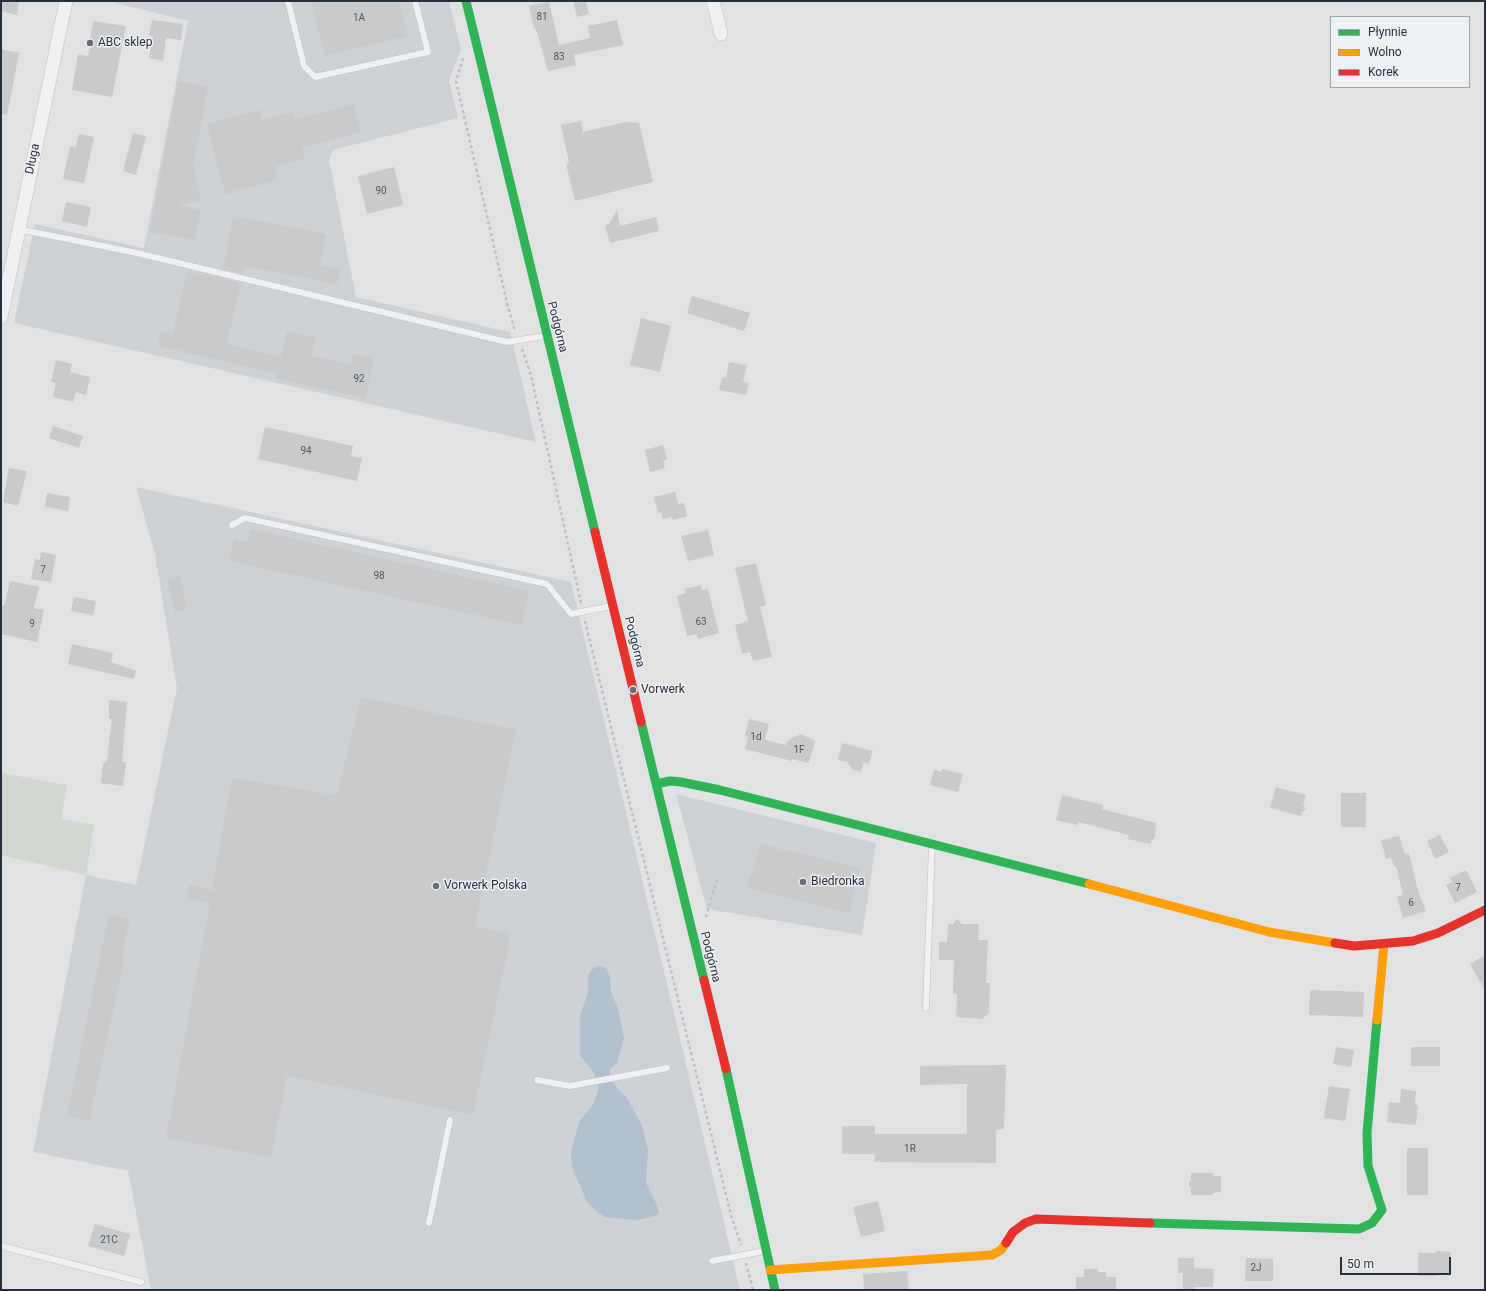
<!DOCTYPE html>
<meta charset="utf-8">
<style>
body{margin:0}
#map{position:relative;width:1486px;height:1291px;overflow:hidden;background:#e0e2e4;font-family:Roboto,sans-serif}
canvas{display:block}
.frame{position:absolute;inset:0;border:2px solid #28303b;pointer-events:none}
.legend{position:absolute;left:1330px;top:16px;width:140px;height:72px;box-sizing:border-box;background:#edf0f4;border:1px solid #9ea3aa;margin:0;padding:5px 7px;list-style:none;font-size:12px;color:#28303b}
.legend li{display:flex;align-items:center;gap:8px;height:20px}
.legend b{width:20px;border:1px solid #9ea3aa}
.scale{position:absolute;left:1340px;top:1257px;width:111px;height:18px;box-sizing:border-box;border:2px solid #28303b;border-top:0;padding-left:5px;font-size:12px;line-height:14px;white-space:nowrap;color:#28303b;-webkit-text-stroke:3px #edf0f4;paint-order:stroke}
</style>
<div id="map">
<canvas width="1486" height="1291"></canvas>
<div class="frame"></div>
<ul class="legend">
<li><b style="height:5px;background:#30b455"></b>Płynnie</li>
<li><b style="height:5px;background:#ff9f0a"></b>Wolno</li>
<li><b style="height:5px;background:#e5322d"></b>Korek</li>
</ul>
<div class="scale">50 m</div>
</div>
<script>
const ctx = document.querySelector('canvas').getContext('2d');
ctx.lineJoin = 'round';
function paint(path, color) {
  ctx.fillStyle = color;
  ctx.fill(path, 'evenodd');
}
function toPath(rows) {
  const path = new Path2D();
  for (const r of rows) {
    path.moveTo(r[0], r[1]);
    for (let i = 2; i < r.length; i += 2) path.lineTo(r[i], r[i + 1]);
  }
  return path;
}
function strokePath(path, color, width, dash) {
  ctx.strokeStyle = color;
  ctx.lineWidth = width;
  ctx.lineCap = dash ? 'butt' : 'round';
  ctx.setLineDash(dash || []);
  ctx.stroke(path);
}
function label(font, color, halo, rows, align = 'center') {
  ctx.font = font + ' Roboto,sans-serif';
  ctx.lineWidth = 3;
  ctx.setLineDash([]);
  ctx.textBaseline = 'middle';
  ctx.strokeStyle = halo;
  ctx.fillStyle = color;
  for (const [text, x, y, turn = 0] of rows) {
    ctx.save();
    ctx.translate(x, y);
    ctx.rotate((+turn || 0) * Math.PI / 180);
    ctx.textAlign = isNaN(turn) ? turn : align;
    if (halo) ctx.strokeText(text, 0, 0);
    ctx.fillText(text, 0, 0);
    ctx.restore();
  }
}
const built = toPath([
 [108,1,449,1,461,49,449,81,458,118,333,150,329,160,356,297,510,332,536,442,14,323,35,224,144,248,188,21],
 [136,487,571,582,740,1290,151,1290,128,1171,33,1152,86,875,136,885,177,688,155,554],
 [676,794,876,843,862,935,707,909]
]);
const green = toPath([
 [1,773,67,785,61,819,94,825,86,875,1,855]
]);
const water = toPath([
 [598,966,606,968,610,976,611,992,618,1008,624,1039,617,1063,610,1069,610,1077,619,1091,626,1096,642,1126,648,1150,646,1183,657,1205,659,1214,644,1219,636,1220,605,1217,598,1213,587,1202,572,1167,571,1152,579,1122,594,1103,599,1088,594,1073,580,1055,580,1016,588,993,588,977,591,970]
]);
const building = toPath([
 [1,1,19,1,17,15,1,11],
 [311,1,399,1,408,36,325,56],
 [573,1,586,1,589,14,577,17],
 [549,2,559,45,590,38,588,26,617,20,623,45,574,55,576,65,548,71,536,29,534,29,529,6],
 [152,20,183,24,181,40,166,38,163,61,149,58,153,36,149,35],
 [93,21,126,26,112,97,72,90,78,54,88,56],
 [1,49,19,53,7,115,1,114],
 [178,81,208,87,193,166,201,200,178,206,201,210,195,240,150,232],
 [353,104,361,132,302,147,305,159,275,167,278,180,225,194,207,124,260,110,263,120,293,112,295,119],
 [581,121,583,132,626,122,639,123,653,182,575,201,566,164,569,163,561,125],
 [133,133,146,136,136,175,123,171],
 [79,134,94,137,84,183,63,179,70,146,76,147],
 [394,167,403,205,367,214,358,176],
 [66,202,91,207,87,227,62,221],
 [617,210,620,226,656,217,659,231,610,243,605,225,609,224],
 [233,216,326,234,320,265,340,269,337,284,244,266,243,274,223,269],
 [187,271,241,283,227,344,281,357,287,331,315,337,311,356,351,365,353,354,374,358,366,398,276,379,277,374,158,346,161,332,173,334],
 [692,296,750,313,744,331,687,313],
 [641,318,671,326,660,372,630,365],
 [56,360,72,364,70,372,90,377,86,395,76,392,73,402,53,397,56,383,51,382],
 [729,362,747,365,743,382,749,383,746,395,719,390,722,377,726,378],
 [53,426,83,436,79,448,49,438],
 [265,427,353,446,351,456,362,458,357,481,258,459],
 [663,445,667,459,663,460,665,468,650,472,645,450],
 [9,468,27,471,18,506,3,502],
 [675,492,678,504,684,503,687,516,673,520,672,517,663,519,661,512,658,513,654,497],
 [47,493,70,497,68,511,45,507],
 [250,529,529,591,521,625,229,561,234,539,247,542],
 [708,530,714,555,688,561,681,536],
 [41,552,56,555,51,582,31,579,35,559,40,560],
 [756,563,766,605,760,607,772,657,753,661,750,652,742,654,735,625,748,621,735,568],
 [180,575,187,609,175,612,167,578],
 [10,581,39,587,34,608,44,610,37,642,1,634,1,606,4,606],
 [701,585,702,590,708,589,719,633,698,639,697,634,687,636,677,596,686,593,685,589],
 [74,597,96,601,93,615,71,611],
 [72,644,113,653,111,662,136,671,134,679,68,664],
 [361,697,516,730,475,926,511,934,473,1115,287,1076,271,1157,166,1138,210,903,186,899,189,885,212,890,232,778,337,795],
 [109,700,127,702,122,762,126,762,123,786,101,783,103,764,107,760,112,719,109,718],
 [749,719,769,724,765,740,786,745,788,740,801,734,815,741,809,763,792,759,792,761,745,749,748,737,745,736],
 [842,743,873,751,869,764,864,762,861,772,852,769,847,762,838,760],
 [942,769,963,774,958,792,930,785,934,770,942,772],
 [1276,787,1306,795,1303,805,1306,809,1302,812,1301,816,1270,808],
 [1341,793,1366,793,1366,827,1341,827],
 [1062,795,1103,805,1102,809,1156,823,1155,837,1152,840,1150,844,1128,839,1129,835,1114,831,1078,822,1078,825,1056,820],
 [1440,835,1449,852,1435,859,1427,841],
 [1399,836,1405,854,1409,853,1418,891,1426,911,1403,918,1397,897,1403,895,1396,866,1394,866,1391,858,1386,859,1381,840],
 [760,844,860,868,849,913,747,888,750,875,752,876],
 [1466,870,1477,892,1455,903,1446,885,1452,882,1450,878],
 [109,914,130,919,121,961,124,962,89,1121,67,1116],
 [957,919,962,924,979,924,978,940,988,940,986,983,990,983,989,1013,982,1019,956,1017,957,994,953,993,954,960,939,960,939,942,947,942,948,924,953,924],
 [1485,955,1485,990,1470,964],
 [1310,990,1364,992,1363,1017,1309,1015],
 [1336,1047,1354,1050,1351,1067,1333,1064],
 [1411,1047,1440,1047,1440,1066,1411,1066],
 [1006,1065,1004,1129,996,1130,996,1163,874,1162,875,1154,842,1154,842,1126,875,1126,875,1134,967,1134,967,1084,920,1085,920,1066],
 [1329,1086,1350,1089,1345,1121,1324,1118],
 [1401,1089,1416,1091,1415,1105,1418,1105,1416,1125,1387,1122,1389,1102,1400,1103],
 [1407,1148,1428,1148,1428,1195,1407,1195],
 [1191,1173,1213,1173,1213,1176,1221,1176,1221,1192,1213,1193,1213,1195,1191,1195,1191,1188,1188,1184,1191,1180],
 [878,1201,885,1231,861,1237,853,1207],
 [95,1224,130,1234,124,1256,88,1246],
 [1436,1251,1451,1252,1451,1273,1437,1273,1437,1276,1418,1276,1418,1253,1436,1253],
 [1178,1258,1194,1258,1194,1268,1214,1269,1213,1287,1194,1287,1194,1290,1183,1290,1183,1273,1178,1273],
 [1246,1258,1273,1259,1273,1281,1245,1281],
 [1084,1269,1098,1269,1098,1272,1106,1272,1106,1277,1116,1277,1116,1290,1076,1290,1076,1277,1084,1277],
 [907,1271,909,1290,864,1290,863,1274]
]);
const path = toPath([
 [463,58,456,81,507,303,515,331],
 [522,349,531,375,581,603],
 [585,621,731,1215,741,1245],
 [706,917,717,879],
 [746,1263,753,1290]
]);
const lane = toPath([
 [288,1,304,66,315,77,428,52,415,1],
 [18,229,137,253,507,342,545,336],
 [232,525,245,518,547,584,571,614,611,606],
 [926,1008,932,845],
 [537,1080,570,1086,667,1068],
 [429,1223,450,1120],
 [1,1246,141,1282],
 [712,1261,764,1251]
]);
const street = toPath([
 [713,1,721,34],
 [1,317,66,1]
]);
const fast = toPath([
 [466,1,595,532],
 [641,722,704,980],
 [656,784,670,781,681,782,720,790,1089,884],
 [726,1069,775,1290],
 [1150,1223,1359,1229,1372,1223,1382,1210,1368,1166,1367,1133,1377,1020]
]);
const slow = toPath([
 [1089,884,1269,932,1335,943],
 [1377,1020,1384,944],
 [770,1270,992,1255,1001,1250,1006,1243]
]);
const jam = toPath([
 [595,532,641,722],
 [1335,943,1354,946,1413,941,1438,933,1485,910],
 [704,980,726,1069],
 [1006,1243,1013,1232,1025,1223,1036,1219,1150,1223]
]);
const markers = [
 [90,43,4,"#686e76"],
 [633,690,4,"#686e76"],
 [803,882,4,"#686e76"],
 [436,886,4,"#686e76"]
];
const numberNames = [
 ["81",542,17],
 ["1A",359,18],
 ["83",559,57],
 ["90",381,191],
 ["92",359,379],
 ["94",306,451],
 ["7",43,570],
 ["98",379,576],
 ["63",701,622],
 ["9",32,624],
 ["1d",756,737],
 ["1F",799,750],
 ["7",1458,888],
 ["6",1411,903],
 ["1R",910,1149],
 ["21C",109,1240],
 ["2J",1256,1268]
];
const poiNames = [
 ["ABC sklep",98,43],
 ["Vorwerk",641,690],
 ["Biedronka",811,882],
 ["Vorwerk Polska",444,886]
];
const streetNames = [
 ["Długa",33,159,-78],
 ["Podgórna",557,327,76],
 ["Podgórna",634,642,76],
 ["Podgórna",710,957,76]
];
paint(built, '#ced2d7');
paint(green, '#d1d8d0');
paint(water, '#b0c0ce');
paint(building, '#c8cacc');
strokePath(lane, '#bec0c2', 7);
strokePath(street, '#bec0c2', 14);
strokePath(path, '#bec0c3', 2.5, [3, 3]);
strokePath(lane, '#eff0f1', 6);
strokePath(street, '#eff0f1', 13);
strokePath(fast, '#30b455', 9);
strokePath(slow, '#ff9f0a', 9);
strokePath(jam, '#e5322d', 9);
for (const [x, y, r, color] of markers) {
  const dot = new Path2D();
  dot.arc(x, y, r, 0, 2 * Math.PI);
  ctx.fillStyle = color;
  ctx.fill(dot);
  strokePath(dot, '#edf0f4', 1.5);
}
label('10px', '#515760', null, numberNames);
label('12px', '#28303b', '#edf0f4', poiNames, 'left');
label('12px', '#28303b', '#edf0f4', streetNames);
</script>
